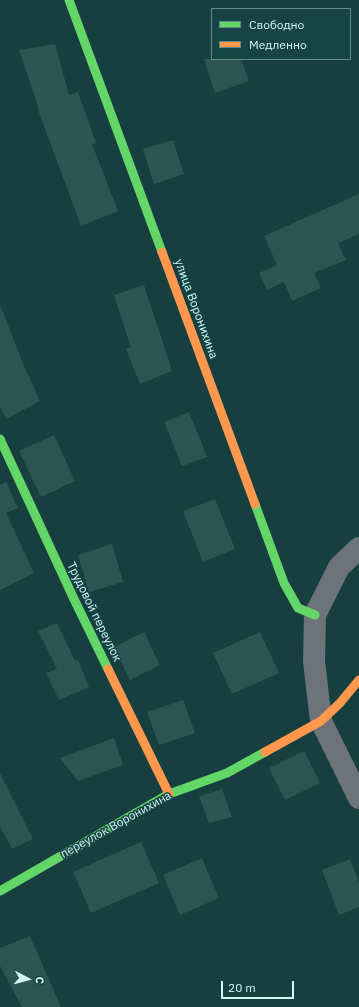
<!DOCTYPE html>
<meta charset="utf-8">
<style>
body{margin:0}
#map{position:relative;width:359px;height:1007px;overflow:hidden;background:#173f3f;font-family:"IBM Plex Sans",sans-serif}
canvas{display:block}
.legend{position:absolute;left:211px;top:8px;width:140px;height:52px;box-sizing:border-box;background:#164343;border:1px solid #618c8b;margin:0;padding:5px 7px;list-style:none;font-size:12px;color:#d1f9f8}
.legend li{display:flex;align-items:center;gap:8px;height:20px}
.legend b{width:20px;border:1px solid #618c8b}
.north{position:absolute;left:8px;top:959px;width:40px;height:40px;-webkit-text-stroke:3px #164343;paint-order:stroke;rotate:96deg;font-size:11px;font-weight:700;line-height:16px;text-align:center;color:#d1f9f8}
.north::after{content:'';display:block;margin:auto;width:14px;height:18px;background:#d1f9f8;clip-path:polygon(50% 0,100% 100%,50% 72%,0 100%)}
.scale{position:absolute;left:221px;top:981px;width:73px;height:18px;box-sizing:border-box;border:2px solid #d1f9f8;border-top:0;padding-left:5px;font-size:12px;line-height:14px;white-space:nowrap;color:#d1f9f8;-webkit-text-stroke:3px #164343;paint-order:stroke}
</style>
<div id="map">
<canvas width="359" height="1007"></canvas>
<ul class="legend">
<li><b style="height:5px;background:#63d668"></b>Свободно</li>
<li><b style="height:5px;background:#ff974d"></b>Медленно</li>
</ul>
<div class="north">С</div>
<div class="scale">20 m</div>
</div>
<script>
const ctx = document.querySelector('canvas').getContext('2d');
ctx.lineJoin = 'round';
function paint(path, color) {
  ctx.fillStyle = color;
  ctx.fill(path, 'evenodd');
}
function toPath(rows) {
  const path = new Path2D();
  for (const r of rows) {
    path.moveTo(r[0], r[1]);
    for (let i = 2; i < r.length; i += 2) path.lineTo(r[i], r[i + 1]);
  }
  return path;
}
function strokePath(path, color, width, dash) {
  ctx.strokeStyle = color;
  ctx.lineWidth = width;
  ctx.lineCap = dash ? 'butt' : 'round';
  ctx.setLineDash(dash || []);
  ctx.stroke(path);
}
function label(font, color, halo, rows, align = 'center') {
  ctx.font = font + ' "IBM Plex Sans",sans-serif';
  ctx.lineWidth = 3;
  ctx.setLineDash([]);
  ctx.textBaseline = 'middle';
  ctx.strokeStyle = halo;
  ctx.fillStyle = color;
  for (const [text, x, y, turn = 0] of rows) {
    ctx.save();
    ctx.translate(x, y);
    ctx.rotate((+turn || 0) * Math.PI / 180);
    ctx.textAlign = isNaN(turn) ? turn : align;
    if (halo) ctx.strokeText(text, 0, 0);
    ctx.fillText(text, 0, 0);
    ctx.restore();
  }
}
const building = toPath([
 [55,44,69,95,78,92,96,143,92,144,118,211,81,226,37,107,38,106,19,50],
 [204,59,241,59,249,81,215,93],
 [173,140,184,174,154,184,143,149],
 [359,194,359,234,338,243,346,260,314,273,321,288,292,301,284,282,267,290,259,273,277,265,264,236],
 [144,285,172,371,140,384,126,349,131,347,114,295],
 [1,307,24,366,40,401,6,419,0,406,0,308],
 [189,412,207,457,182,466,164,422],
 [54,435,75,481,41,497,19,451],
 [6,482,18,508,6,513,34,573,0,590,0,485],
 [215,499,235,549,203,562,183,511],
 [112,544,123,582,89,592,78,555],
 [57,623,75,661,78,660,89,687,59,700,46,673,57,669,38,631],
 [144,632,160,665,130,680,114,647],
 [260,632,279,673,232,694,213,653],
 [183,700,195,733,159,745,147,712],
 [114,738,123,765,78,781,60,758],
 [304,751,320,783,285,800,269,768],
 [0,773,33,839,12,849,0,826],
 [222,789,232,817,209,823,199,796],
 [141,842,159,883,91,913,73,872],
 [202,858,219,898,180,915,163,875],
 [350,859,359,882,359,907,339,915,322,870],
 [30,936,61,1007,22,1007,0,966,0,948]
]);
const street = toPath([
 [359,548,339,567,315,615,314,661,321,721,359,798]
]);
const fast = toPath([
 [69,0,162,252],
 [0,439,73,597,108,669],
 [255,504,284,583,298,608,315,615],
 [0,891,169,794,227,773,265,752]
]);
const slow = toPath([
 [162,252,255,504],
 [108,669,169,794],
 [265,752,321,721,340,703,359,680]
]);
const streetNames = [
 ["улица Воронихина",196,309,70],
 ["Трудовой переулок",94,612,64],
 ["переулок Воронихина",116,825,-29]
];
paint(building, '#2f5454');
strokePath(street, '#6c747a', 22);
strokePath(fast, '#63d668', 9);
strokePath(slow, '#ff974d', 9);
label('12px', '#d1f9f8', '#164343', streetNames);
</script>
